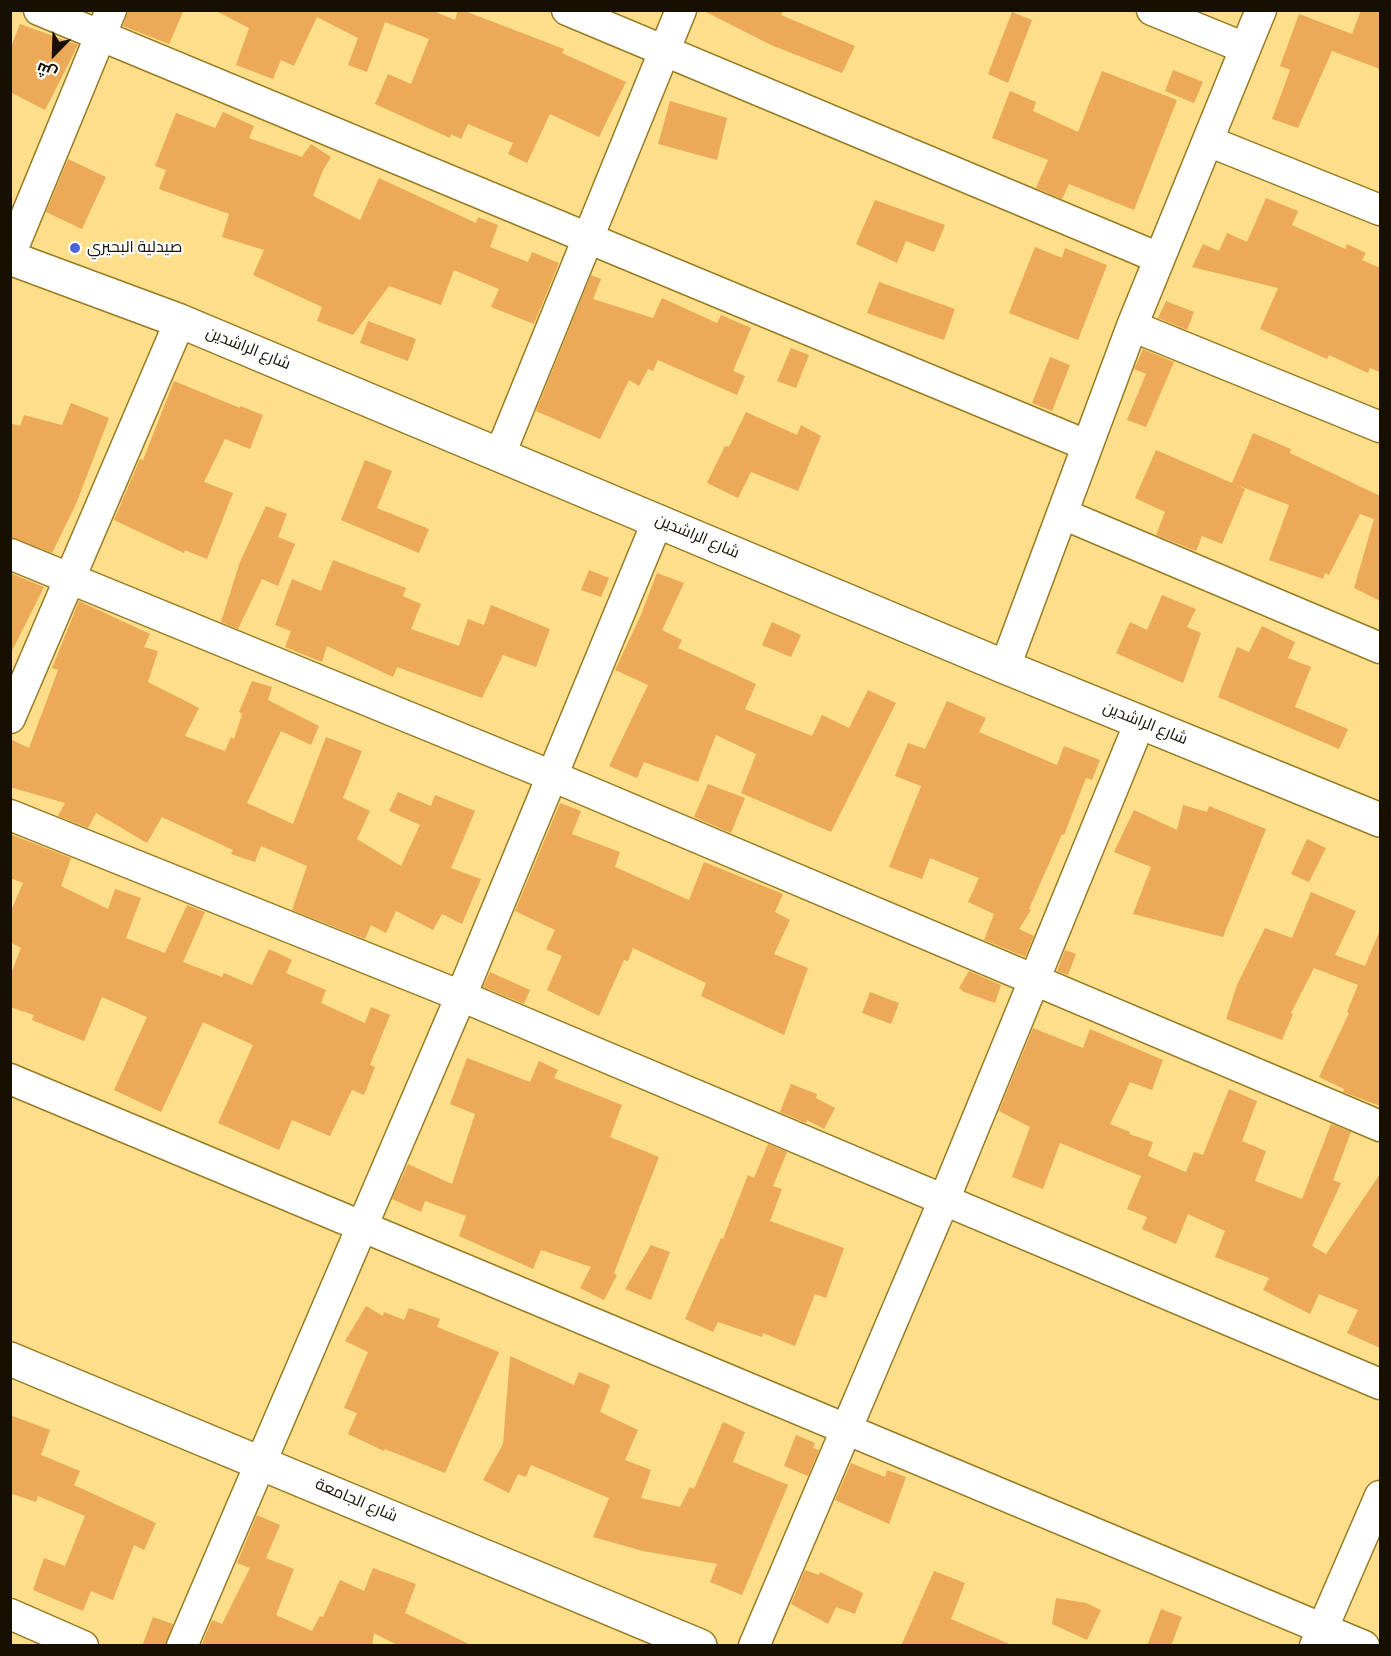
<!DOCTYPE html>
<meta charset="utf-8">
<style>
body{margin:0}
#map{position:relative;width:1391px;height:1656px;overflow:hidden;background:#fdde8b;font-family:"Roboto Condensed",Cairo,sans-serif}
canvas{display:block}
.frame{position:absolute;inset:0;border:12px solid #170f00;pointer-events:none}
.north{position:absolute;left:24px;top:24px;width:60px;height:60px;-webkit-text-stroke:4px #fff;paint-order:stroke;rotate:203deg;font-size:16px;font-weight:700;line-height:24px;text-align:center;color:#170f00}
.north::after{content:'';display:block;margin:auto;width:21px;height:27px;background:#170f00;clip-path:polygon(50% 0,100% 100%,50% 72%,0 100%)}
</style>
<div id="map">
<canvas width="1391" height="1656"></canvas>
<div class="frame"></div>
<div class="north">ش</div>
</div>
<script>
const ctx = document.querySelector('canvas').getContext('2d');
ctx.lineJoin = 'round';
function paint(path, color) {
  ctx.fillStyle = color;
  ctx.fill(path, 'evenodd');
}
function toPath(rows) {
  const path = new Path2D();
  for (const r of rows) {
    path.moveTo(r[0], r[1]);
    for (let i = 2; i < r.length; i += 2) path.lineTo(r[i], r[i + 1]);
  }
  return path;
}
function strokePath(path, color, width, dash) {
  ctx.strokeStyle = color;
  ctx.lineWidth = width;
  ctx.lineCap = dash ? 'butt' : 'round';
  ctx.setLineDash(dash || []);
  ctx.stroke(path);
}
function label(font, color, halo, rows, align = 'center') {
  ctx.font = font + ' "Roboto Condensed",Cairo,sans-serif';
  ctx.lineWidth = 4.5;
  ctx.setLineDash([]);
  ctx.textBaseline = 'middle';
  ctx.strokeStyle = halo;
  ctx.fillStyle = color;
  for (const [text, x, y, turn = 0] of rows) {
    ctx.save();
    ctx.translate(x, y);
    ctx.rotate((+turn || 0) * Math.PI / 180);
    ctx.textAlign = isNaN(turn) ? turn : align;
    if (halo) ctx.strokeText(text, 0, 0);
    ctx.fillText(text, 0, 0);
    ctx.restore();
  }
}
const building = toPath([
 [128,10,184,10,169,44,123,26],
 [214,10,431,10,455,20,458,10,462,10,564,49,562,53,626,82,599,137,550,114,527,163,508,154,513,143,468,124,461,139,451,134,450,138,375,104,388,74,411,84,429,39,385,22,367,72,348,65,358,38,317,17,294,66,281,60,273,79,236,65,249,28],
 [702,10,783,10,781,15,855,46,842,73,771,45],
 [1361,10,1380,10,1380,69,1332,51,1298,128,1272,119,1290,70,1280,66,1299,14,1352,34],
 [1012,12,1032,20,1008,83,988,74],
 [20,24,78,45,45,110,10,92,10,49],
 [1173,70,1203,82,1194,103,1165,91],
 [1102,71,1177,100,1134,210,1069,184,1062,199,1036,188,1048,160,992,138,1010,91,1036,102,1033,111,1078,132],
 [670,101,727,118,717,160,658,144],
 [223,112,254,126,249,138,302,157,311,144,331,157,323,170,313,196,360,220,379,178,476,223,478,217,498,225,490,247,528,262,532,252,559,263,534,324,491,307,499,289,454,270,441,305,389,286,353,335,317,321,322,307,253,275,264,250,222,237,229,214,159,189,166,170,155,166,176,113,215,128],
 [68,159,106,177,82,229,46,212],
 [1266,198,1298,211,1292,225,1345,249,1347,244,1366,253,1362,260,1380,268,1380,372,1370,368,1368,373,1329,355,1327,359,1260,329,1278,288,1192,267,1203,244,1219,251,1227,233,1247,242],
 [875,200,945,225,934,252,906,241,897,263,856,244],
 [1035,247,1062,258,1065,248,1107,265,1078,340,1009,313],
 [591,275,601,279,593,299,653,318,662,298,717,323,721,315,751,328,733,371,745,376,737,395,658,360,653,371,648,369,639,386,629,380,600,439,536,411],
 [879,282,955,309,944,340,867,313],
 [1166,301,1194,312,1187,330,1158,318],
 [368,321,416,339,408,361,360,343],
 [791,348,809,355,796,388,777,381],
 [1143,349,1174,362,1146,427,1127,420,1146,374,1134,369],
 [1050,357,1070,365,1052,411,1032,403],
 [174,381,240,408,240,406,263,415,250,449,225,439,204,482,233,493,207,559,185,550,184,553,114,520,140,459,143,460],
 [71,403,109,418,76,504,52,553,10,537,10,423,20,426,24,415,62,425],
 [746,412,797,435,801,425,821,436,798,491,751,472,738,498,707,483,725,446,729,447],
 [1253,433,1291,449,1290,453,1380,496,1380,601,1354,588,1374,519,1360,514,1329,575,1325,573,1323,579,1269,560,1289,505,1237,485,1245,489,1222,544,1202,536,1196,551,1156,535,1165,512,1135,498,1156,450,1232,483],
 [365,460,392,471,377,508,429,529,419,553,341,520],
 [266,506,287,514,278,537,295,544,278,586,262,579,238,629,221,622,240,562],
 [333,560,406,588,403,596,421,604,411,629,459,646,468,619,484,625,491,605,550,629,536,667,503,655,482,698,397,667,393,677,327,646,322,662,285,647,291,631,275,625,292,579,321,591],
 [589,570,609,578,601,597,581,590],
 [10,573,44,587,10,655],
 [657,573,684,583,662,630,682,640,678,648,756,684,745,709,812,736,822,715,849,728,868,690,896,703,831,832,741,793,756,754,716,735,698,782,644,762,637,778,609,766,648,685,615,670,640,617],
 [1162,595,1196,609,1187,627,1201,633,1183,683,1116,653,1130,622,1147,630],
 [79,601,150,634,144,647,158,651,148,682,199,708,185,736,225,751,231,737,234,739,242,714,239,712,252,681,272,687,268,700,319,726,311,745,281,731,247,803,293,824,326,737,362,751,343,798,370,811,357,839,401,866,420,825,389,811,398,792,431,806,435,795,475,811,451,868,481,879,462,924,442,914,433,930,396,911,386,933,371,925,365,939,292,910,307,866,261,846,255,862,231,854,233,850,162,817,147,843,96,813,88,828,58,816,65,803,10,787,10,739,29,748,58,670,52,668],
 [772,622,801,635,791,657,762,645],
 [1262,626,1295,642,1288,658,1311,667,1295,707,1348,729,1339,749,1218,697,1237,647,1249,652],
 [947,701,986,718,979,732,1057,765,1064,746,1100,760,1092,780,1086,778,1064,835,1062,834,1029,909,1031,910,1019,929,1034,936,1025,957,984,940,994,914,968,902,979,878,930,858,922,879,889,867,921,786,895,776,908,743,925,749],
 [708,784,745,798,731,833,694,817],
 [560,803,581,811,572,834,620,852,615,867,689,900,704,862,783,894,775,912,790,920,774,954,808,968,784,1035,701,996,706,983,633,948,628,961,624,960,599,1016,547,990,562,956,546,949,555,930,515,911],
 [1183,805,1207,812,1209,806,1266,829,1223,937,1133,914,1151,867,1114,852,1134,810,1177,830],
 [10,834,71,858,61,886,108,909,115,889,141,898,126,938,165,953,187,905,205,912,183,962,222,977,224,973,252,985,269,949,292,960,286,973,326,990,321,1003,365,1023,371,1007,390,1015,370,1065,375,1067,364,1095,352,1090,330,1136,292,1120,279,1150,218,1123,253,1045,203,1022,161,1112,114,1090,147,1017,102,997,84,1041,32,1020,34,1015,10,1007,10,976,21,948,10,942,10,913,23,883,10,878],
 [1307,839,1326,848,1309,882,1291,874],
 [1311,892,1356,911,1335,955,1365,966,1380,930,1380,1106,1343,1092,1344,1089,1319,1077,1349,1013,1347,1012,1358,985,1314,968,1291,1013,1293,1014,1282,1040,1226,1019,1237,985,1265,928,1292,938],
 [1065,950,1076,954,1068,975,1057,971],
 [969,971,1001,985,995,1003,964,992,959,988],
 [490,972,530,990,524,1004,483,987],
 [870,992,899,1003,891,1024,862,1013],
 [1033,1028,1083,1048,1090,1029,1163,1060,1152,1090,1130,1082,1110,1124,1130,1132,1129,1134,1153,1142,1148,1156,1186,1172,1194,1152,1203,1155,1229,1089,1257,1101,1242,1141,1266,1151,1255,1181,1302,1199,1331,1124,1351,1132,1333,1180,1341,1183,1312,1246,1326,1254,1380,1174,1380,1348,1347,1333,1358,1310,1319,1294,1310,1314,1263,1290,1269,1278,1215,1257,1225,1231,1188,1214,1176,1244,1142,1229,1147,1217,1127,1209,1141,1176,1060,1143,1043,1189,1012,1177,1030,1127,999,1111],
 [467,1058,530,1082,539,1061,558,1070,554,1078,622,1105,610,1137,659,1157,614,1273,617,1275,604,1300,580,1288,591,1267,541,1250,533,1269,459,1236,466,1216,425,1201,421,1212,392,1199,408,1164,452,1184,475,1114,450,1104],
 [791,1084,817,1094,816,1098,835,1108,824,1129,807,1120,806,1123,780,1112],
 [768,1144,787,1152,773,1186,782,1189,770,1221,844,1248,826,1298,815,1294,795,1346,763,1333,762,1337,718,1322,713,1332,685,1319,721,1238,723,1239,748,1175,754,1178],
 [651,1245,670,1252,651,1300,625,1289],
 [366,1306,383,1316,384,1312,404,1320,409,1308,440,1319,437,1327,499,1352,445,1473,385,1449,384,1451,348,1434,357,1413,344,1408,368,1352,345,1341],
 [510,1356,574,1385,579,1372,610,1385,600,1412,638,1430,625,1460,651,1470,641,1498,680,1507,690,1487,694,1489,723,1422,745,1432,733,1462,788,1485,742,1595,710,1582,717,1564,643,1551,593,1537,609,1498,531,1465,526,1477,518,1474,509,1493,483,1480,503,1444],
 [10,1415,50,1430,41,1455,80,1471,74,1485,156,1523,144,1550,134,1545,113,1600,91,1591,83,1611,33,1590,44,1558,65,1566,85,1516,38,1496,36,1502,10,1493],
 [796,1435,815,1443,813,1448,819,1450,808,1476,784,1466],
 [851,1463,885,1477,887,1470,906,1477,889,1524,835,1500],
 [257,1515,280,1525,266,1558,294,1569,276,1615,312,1631,320,1616,323,1617,340,1580,364,1591,373,1568,416,1584,405,1613,473,1646,399,1646,374,1633,372,1646,201,1646,212,1620,222,1624,250,1568,237,1563],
 [805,1570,819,1575,820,1572,863,1593,855,1614,836,1607,828,1624,791,1604],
 [934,1571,965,1583,951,1619,1014,1646,901,1646],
 [1056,1598,1086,1603,1101,1610,1087,1640,1052,1624],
 [1161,1609,1182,1617,1171,1646,1147,1646],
 [153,1617,173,1624,165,1646,142,1646]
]);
const minor = toPath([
 [39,10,1086,445],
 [567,10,1159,258],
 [1152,10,1245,48],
 [1208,141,1380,210],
 [10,255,111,10],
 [1132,326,1380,427],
 [500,454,681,10],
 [1063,514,1380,648],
 [10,554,552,776,1380,1126],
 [1005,667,1132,326,1261,10],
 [10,718,180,321],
 [10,815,461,996,1380,1384],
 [10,1079,1364,1646],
 [10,1614,83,1646],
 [182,1646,461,996,658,520],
 [754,1646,944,1200,1140,722],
 [1315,1646,1380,1496]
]);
const tertiary = toPath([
 [10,258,180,321,1005,667,1380,820],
 [10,1359,700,1646]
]);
const markers = [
 [75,248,6,"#4a65d9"]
];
const poiNames = [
 ["صيدلية البحيري",87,248]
];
const streetNames = [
 ["شارع الراشدين",248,349,22],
 ["شارع الراشدين",697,537,23],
 ["شارع الراشدين",1145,724,22],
 ["شارع الجامعة",356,1501,23]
];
paint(building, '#eca957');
strokePath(minor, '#977a22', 33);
strokePath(tertiary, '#977a22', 36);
strokePath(minor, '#fff', 30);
strokePath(tertiary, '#fff', 33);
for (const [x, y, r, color] of markers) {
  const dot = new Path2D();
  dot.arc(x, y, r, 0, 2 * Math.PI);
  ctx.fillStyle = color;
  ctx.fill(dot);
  strokePath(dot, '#fff', 2);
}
label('16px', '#170f00', '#fff', poiNames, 'left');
label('16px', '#170f00', '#fff', streetNames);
</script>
